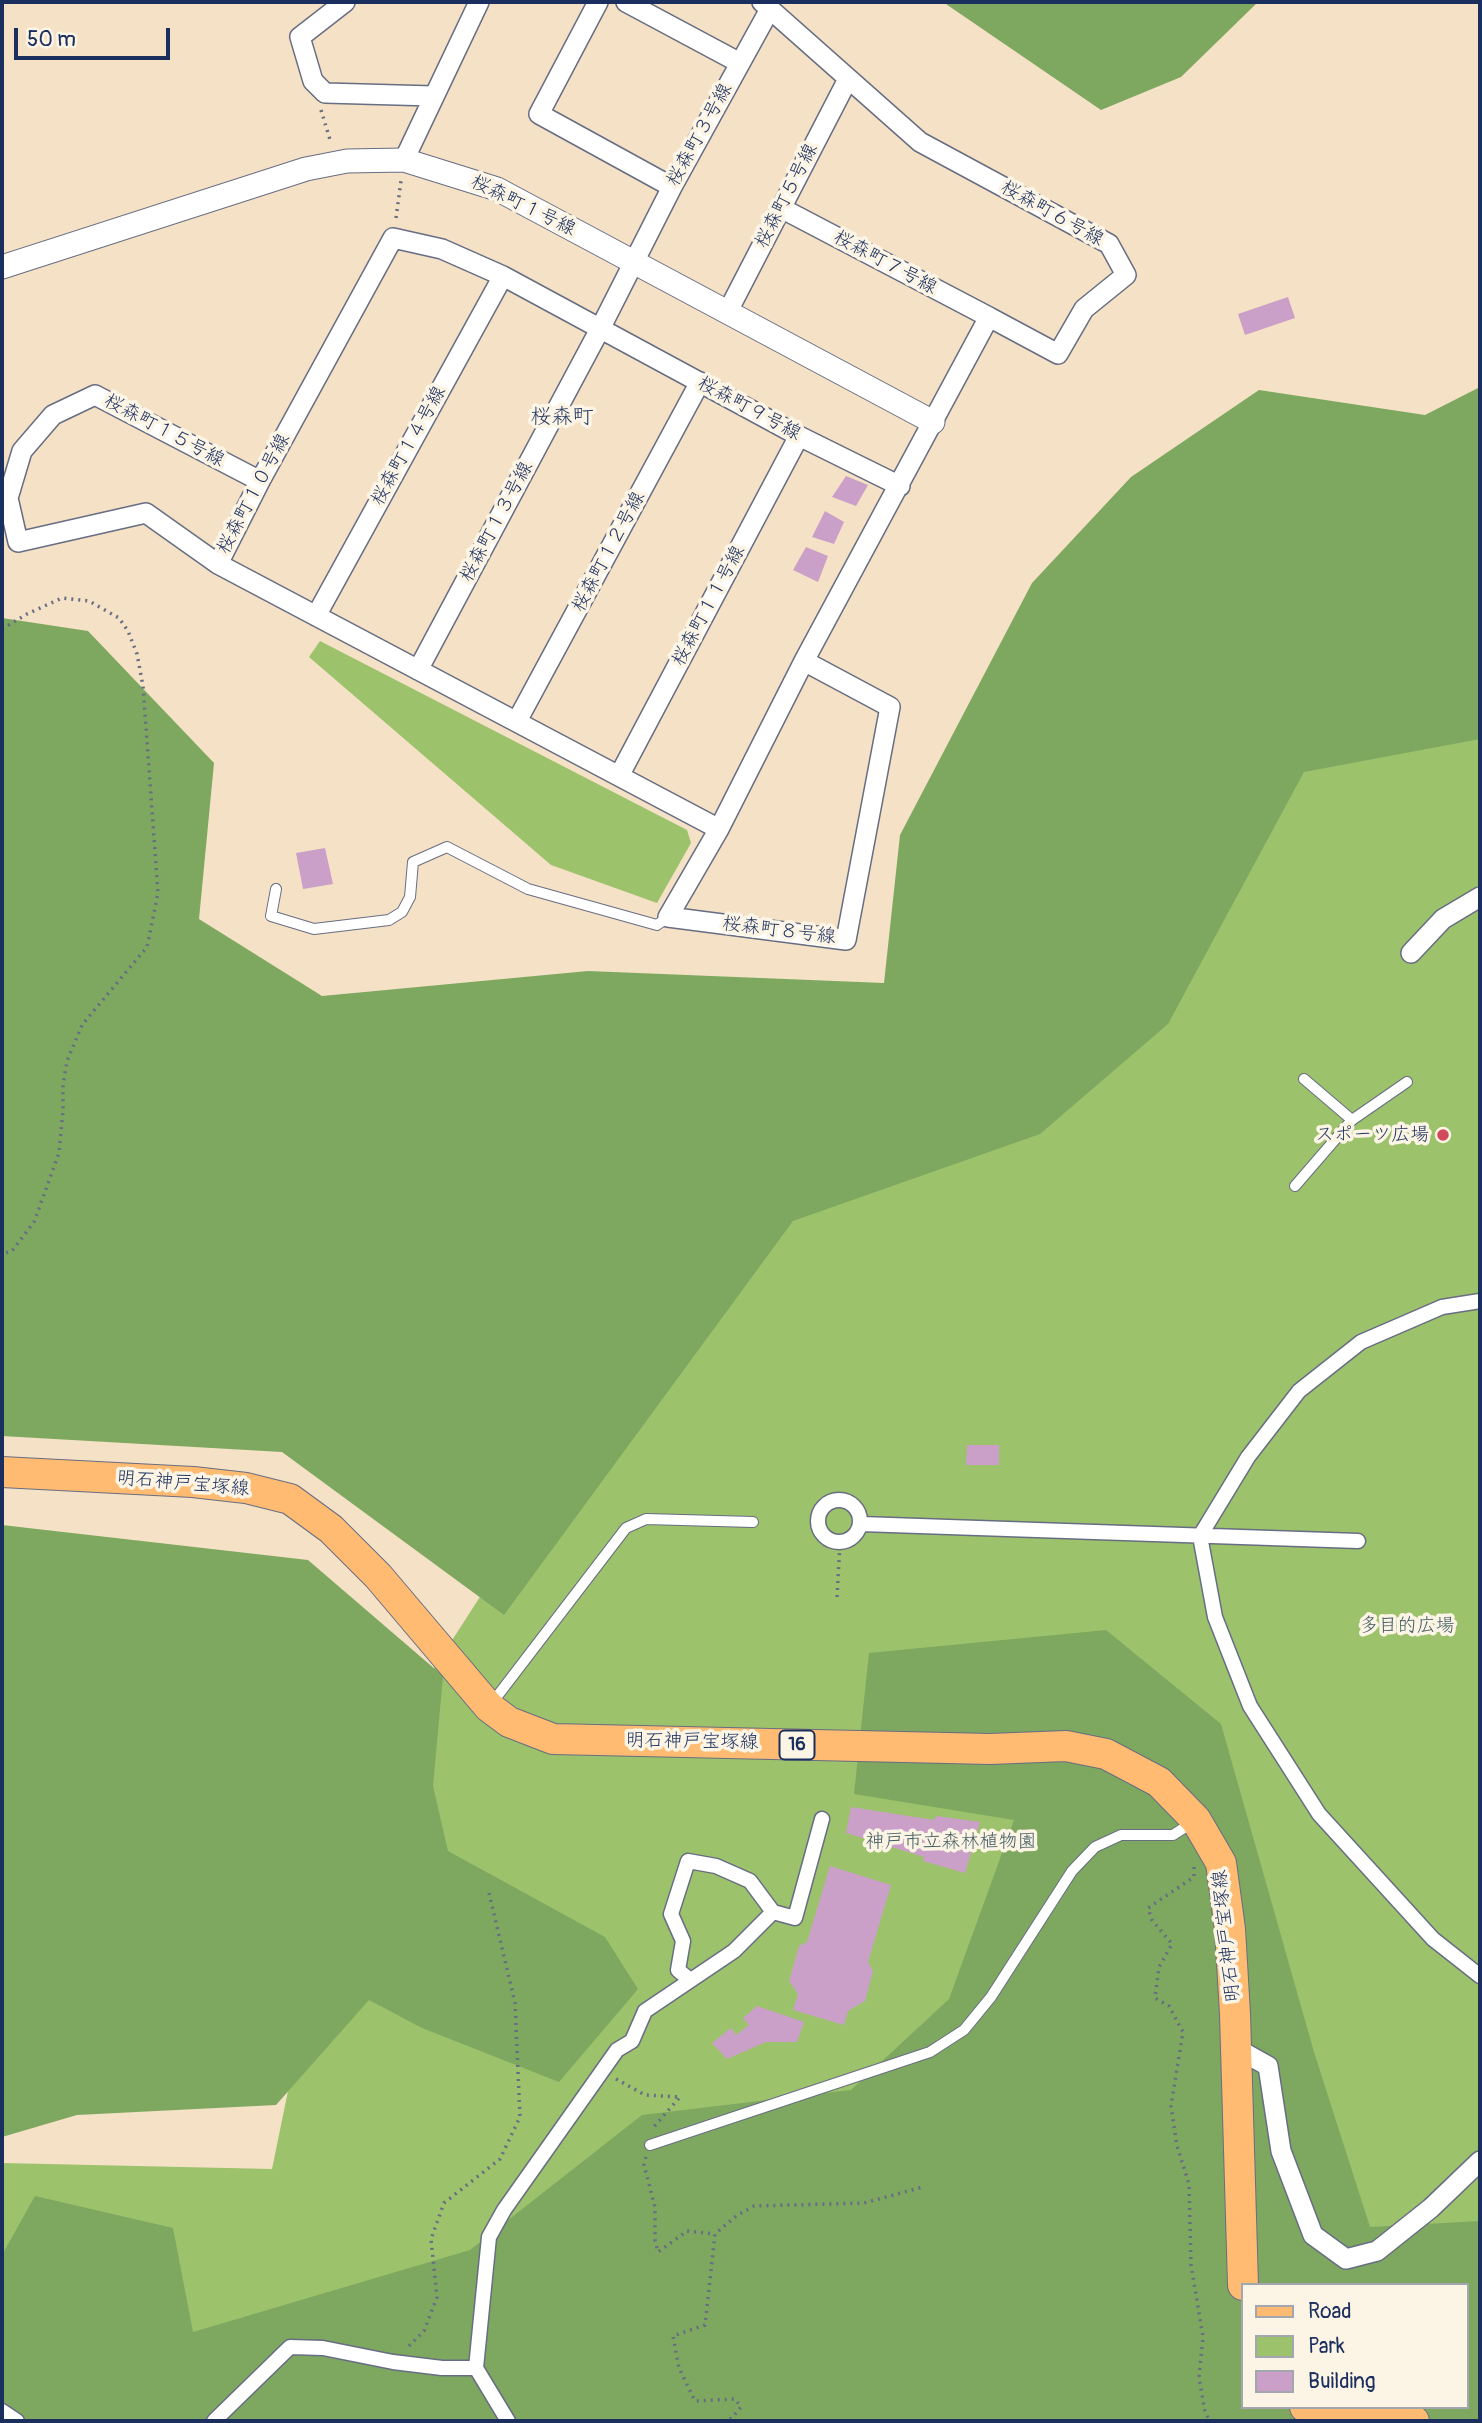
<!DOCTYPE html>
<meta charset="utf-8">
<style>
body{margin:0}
#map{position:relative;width:1482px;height:2423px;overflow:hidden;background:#f5e1c6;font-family:Pangolin,sans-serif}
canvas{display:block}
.frame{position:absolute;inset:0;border:4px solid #1b2f5e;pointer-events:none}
.legend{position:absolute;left:1241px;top:2283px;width:228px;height:126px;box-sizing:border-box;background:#fcf5e5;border:2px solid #a2a6af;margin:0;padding:9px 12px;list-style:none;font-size:21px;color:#1b2f5e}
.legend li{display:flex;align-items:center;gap:14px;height:35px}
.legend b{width:35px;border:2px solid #a2a6af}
.scale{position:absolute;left:14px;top:28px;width:156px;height:32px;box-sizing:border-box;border:4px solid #1b2f5e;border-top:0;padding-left:9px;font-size:21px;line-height:24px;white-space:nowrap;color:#1b2f5e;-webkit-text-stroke:5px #fcf5e5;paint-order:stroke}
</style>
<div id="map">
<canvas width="1482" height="2423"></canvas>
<div class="frame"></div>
<ul class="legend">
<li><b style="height:9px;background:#febb71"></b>Road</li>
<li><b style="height:19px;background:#9dc26c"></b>Park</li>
<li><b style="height:19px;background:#caa0c8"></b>Building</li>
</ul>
<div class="scale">50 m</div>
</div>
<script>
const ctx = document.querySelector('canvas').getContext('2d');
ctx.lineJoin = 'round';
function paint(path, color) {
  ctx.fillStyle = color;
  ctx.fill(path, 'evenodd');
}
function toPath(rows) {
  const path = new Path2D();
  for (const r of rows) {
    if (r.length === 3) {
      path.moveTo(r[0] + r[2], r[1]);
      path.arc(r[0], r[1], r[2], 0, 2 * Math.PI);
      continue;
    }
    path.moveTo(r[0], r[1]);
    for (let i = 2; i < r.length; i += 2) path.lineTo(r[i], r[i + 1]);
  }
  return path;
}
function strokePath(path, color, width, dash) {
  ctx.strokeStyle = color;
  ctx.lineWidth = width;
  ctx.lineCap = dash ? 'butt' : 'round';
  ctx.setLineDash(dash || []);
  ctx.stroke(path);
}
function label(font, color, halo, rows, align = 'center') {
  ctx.font = font + ' Pangolin,"Klee One",sans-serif';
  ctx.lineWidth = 7;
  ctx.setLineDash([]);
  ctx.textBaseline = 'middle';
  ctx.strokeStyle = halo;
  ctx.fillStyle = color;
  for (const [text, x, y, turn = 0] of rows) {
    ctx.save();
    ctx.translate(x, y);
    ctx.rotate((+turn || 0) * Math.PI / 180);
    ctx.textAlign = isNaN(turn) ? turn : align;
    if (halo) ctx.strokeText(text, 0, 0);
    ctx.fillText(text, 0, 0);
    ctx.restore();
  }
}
const green = toPath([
 [1480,515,1480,2421,2,2421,2,2163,272,2169,347,1803,747,1183],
 [1242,2285,1466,2285,1466,2407,1242,2407],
 [320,641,687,830,691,843,657,903,551,865,309,657]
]);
const forest = toPath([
 [943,2,1258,2,1181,77,1101,110],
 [1480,387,1480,739,1304,772,1168,1024,1040,1134,793,1221,504,1615,282,1452,2,1436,2,618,88,631,214,763,199,919,322,996,588,971,884,983,900,835,1032,583,1131,477,1259,390,1425,415],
 [2,1525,308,1560,443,1676,433,1786,448,1851,605,1937,638,1989,559,2082,422,2028,369,2000,276,2105,77,2115,2,2137],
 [1106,1630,1221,1724,1314,2052,1370,2227,1480,2221,1480,2421,2,2421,2,2255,35,2196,173,2228,193,2332,470,2250,642,2115,851,2090,949,1999,1014,1820,854,1794,869,1653],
 [1242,2285,1466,2285,1466,2407,1242,2407]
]);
const building = toPath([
 [1288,297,1295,318,1245,335,1238,314],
 [846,476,868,485,856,506,832,497],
 [825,511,844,522,834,544,812,537],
 [806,547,828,556,818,582,793,570],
 [325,848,333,884,303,889,296,853],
 [967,1445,999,1445,999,1465,966,1465],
 [851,1807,934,1820,936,1816,980,1822,965,1873,923,1861,924,1857,846,1833],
 [830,1866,891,1885,868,1962,873,1971,865,2001,848,2011,844,2025,793,2010,798,1994,789,1981,799,1946,807,1942],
 [757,2006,804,2022,797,2042,766,2042,727,2059,712,2043,731,2028,736,2035,749,2025,743,2018]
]);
const path = toPath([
 [321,110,331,143],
 [396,218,401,181],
 [2,629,27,614,62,598,89,601,119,618,128,631,137,654,143,686,158,893,147,947,82,1025,67,1061,63,1085,63,1111,59,1153,34,1222,12,1251,2,1254],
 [837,1597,840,1543],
 [1194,1867,1194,1877,1148,1908,1152,1920,1172,1944,1159,1967,1155,1998,1169,2006,1183,2032,1171,2106,1177,2146,1189,2184,1191,2265,1203,2337,1199,2377,1205,2412,1210,2421],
 [616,2079,645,2095,680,2097,652,2129],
 [646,2157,644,2165,655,2207,655,2240,658,2252,687,2231,715,2234],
 [409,2346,424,2331,437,2297,431,2239,444,2203,500,2159,520,2117,515,2003,489,1893],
 [723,2421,732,2418,741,2407,735,2399,695,2401,679,2368,673,2336,705,2325,715,2234,736,2216,754,2206,864,2203,923,2187]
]);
const service = toPath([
 [276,889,271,916,314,929,389,920,402,912,410,897,413,862,447,847,528,889,657,925,668,917],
 [1304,1079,1352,1120],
 [1295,1186,1352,1120,1407,1082],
 [492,1703,626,1528,646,1519,753,1522],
 [650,2145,930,2052,964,2030,991,1997,1072,1871,1095,1847,1121,1835,1173,1835,1193,1822]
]);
const pedestrian = toPath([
 [1480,1301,1442,1307,1361,1342,1299,1391,1248,1457,1200,1536,1215,1617,1250,1706,1319,1814,1433,1939,1480,1976],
 [839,1521,21],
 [861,1524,1358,1541],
 [690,1980,678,1970,683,1941,671,1914,688,1861,716,1866,750,1881,773,1912],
 [2,2411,17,2421],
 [214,2421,290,2347,323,2348,393,2362,442,2368,476,2368],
 [508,2421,476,2368,489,2237,504,2210,617,2050,632,2041,645,2011,734,1951,773,1912,795,1918,822,1819]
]);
const minor = toPath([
 [345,2,300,37,313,81,325,93,433,96],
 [598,2,539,114,672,187],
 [626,2,740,63],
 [762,2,920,142,1109,244,1126,275,1084,309,1058,354,989,317,804,661,719,829,668,917,846,940,890,707,804,661],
 [404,160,479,2],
 [781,208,989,317],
 [727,313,848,79],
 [218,564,146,513,18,542,8,498,22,451,53,415,95,395,260,481],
 [316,616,503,276],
 [418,670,600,329,672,187,770,9],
 [517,721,700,382],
 [619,776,799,436],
 [719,829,218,564,260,481,393,238,442,249,503,276,799,436,900,486],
 [1411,953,1443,919,1480,897],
 [1234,2047,1268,2066,1281,2151,1313,2235,1346,2259,1377,2251,1431,2208,1480,2161]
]);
const tertiary = toPath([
 [2,267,306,169,347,161,404,160,497,189,933,422]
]);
const primary = toPath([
 [2,1472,193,1482,246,1488,290,1499,331,1529,378,1576,489,1707,509,1722,553,1739,990,1749,1066,1746,1106,1754,1159,1782,1196,1820,1221,1863,1230,1929,1235,2014,1243,2285],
 [1305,2407,1333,2414,1378,2415,1414,2421]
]);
const markers = [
 [1443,1135,7,"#d1495b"]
];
const shields = [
 [797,1745,35]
];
const shieldNames = [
 ["16",797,1745]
];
const streetNames = [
 ["桜森町３号線",700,135,-61],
 ["桜森町５号線",787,196,-63],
 ["桜森町１号線",523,206,26],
 ["桜森町６号線",1052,214,29],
 ["桜森町７号線",885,263,28],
 ["桜森町９号線",749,409,28],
 ["桜森町１５号線",164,431,28],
 ["桜森町１４号線",409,446,-61],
 ["桜森町１０号線",254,494,-62],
 ["桜森町１３号線",497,522,-62],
 ["桜森町１２号線",609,552,-62],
 ["桜森町１１号線",709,606,-62],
 ["桜森町８号線",779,931,7],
 ["明石神戸宝塚線",183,1484,5],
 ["明石神戸宝塚線",692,1742,1],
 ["明石神戸宝塚線",1227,1936,-96]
];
const poiNames = [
 ["スポーツ広場",1429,1135]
];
const parkNames = [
 ["多目的広場",1407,1626],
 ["神戸市立森林植物園",951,1842]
];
const neighbourhoodNames = [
 ["桜森町",562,418]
];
paint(green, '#9dc26c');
paint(forest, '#7ea860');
paint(building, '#caa0c8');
strokePath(service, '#676d82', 12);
strokePath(pedestrian, '#676d82', 17);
strokePath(minor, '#676d82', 22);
strokePath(tertiary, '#676d82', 25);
strokePath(primary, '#676d82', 32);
strokePath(path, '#676d82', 3.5, [2, 5]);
strokePath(service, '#fff', 10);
strokePath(pedestrian, '#fff', 14);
strokePath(minor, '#fff', 19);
strokePath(tertiary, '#fff', 23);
strokePath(primary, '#febb71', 30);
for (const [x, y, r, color] of markers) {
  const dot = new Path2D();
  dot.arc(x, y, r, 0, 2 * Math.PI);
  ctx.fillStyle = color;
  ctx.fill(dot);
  strokePath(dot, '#fcf5e5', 2.5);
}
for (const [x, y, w] of shields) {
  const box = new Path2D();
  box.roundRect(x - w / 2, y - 14.5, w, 29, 5);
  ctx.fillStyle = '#fcf5e5';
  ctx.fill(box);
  strokePath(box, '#1b2f5e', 2);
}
label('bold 18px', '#1b2f5e', null, shieldNames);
label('19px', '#1b2f5e', '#fcf5e5', streetNames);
label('19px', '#1b2f5e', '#fcf5e5', poiNames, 'right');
label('19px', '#425b62', '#fcf5e5', parkNames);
label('21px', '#1b2f5e', '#fcf5e5', neighbourhoodNames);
</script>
